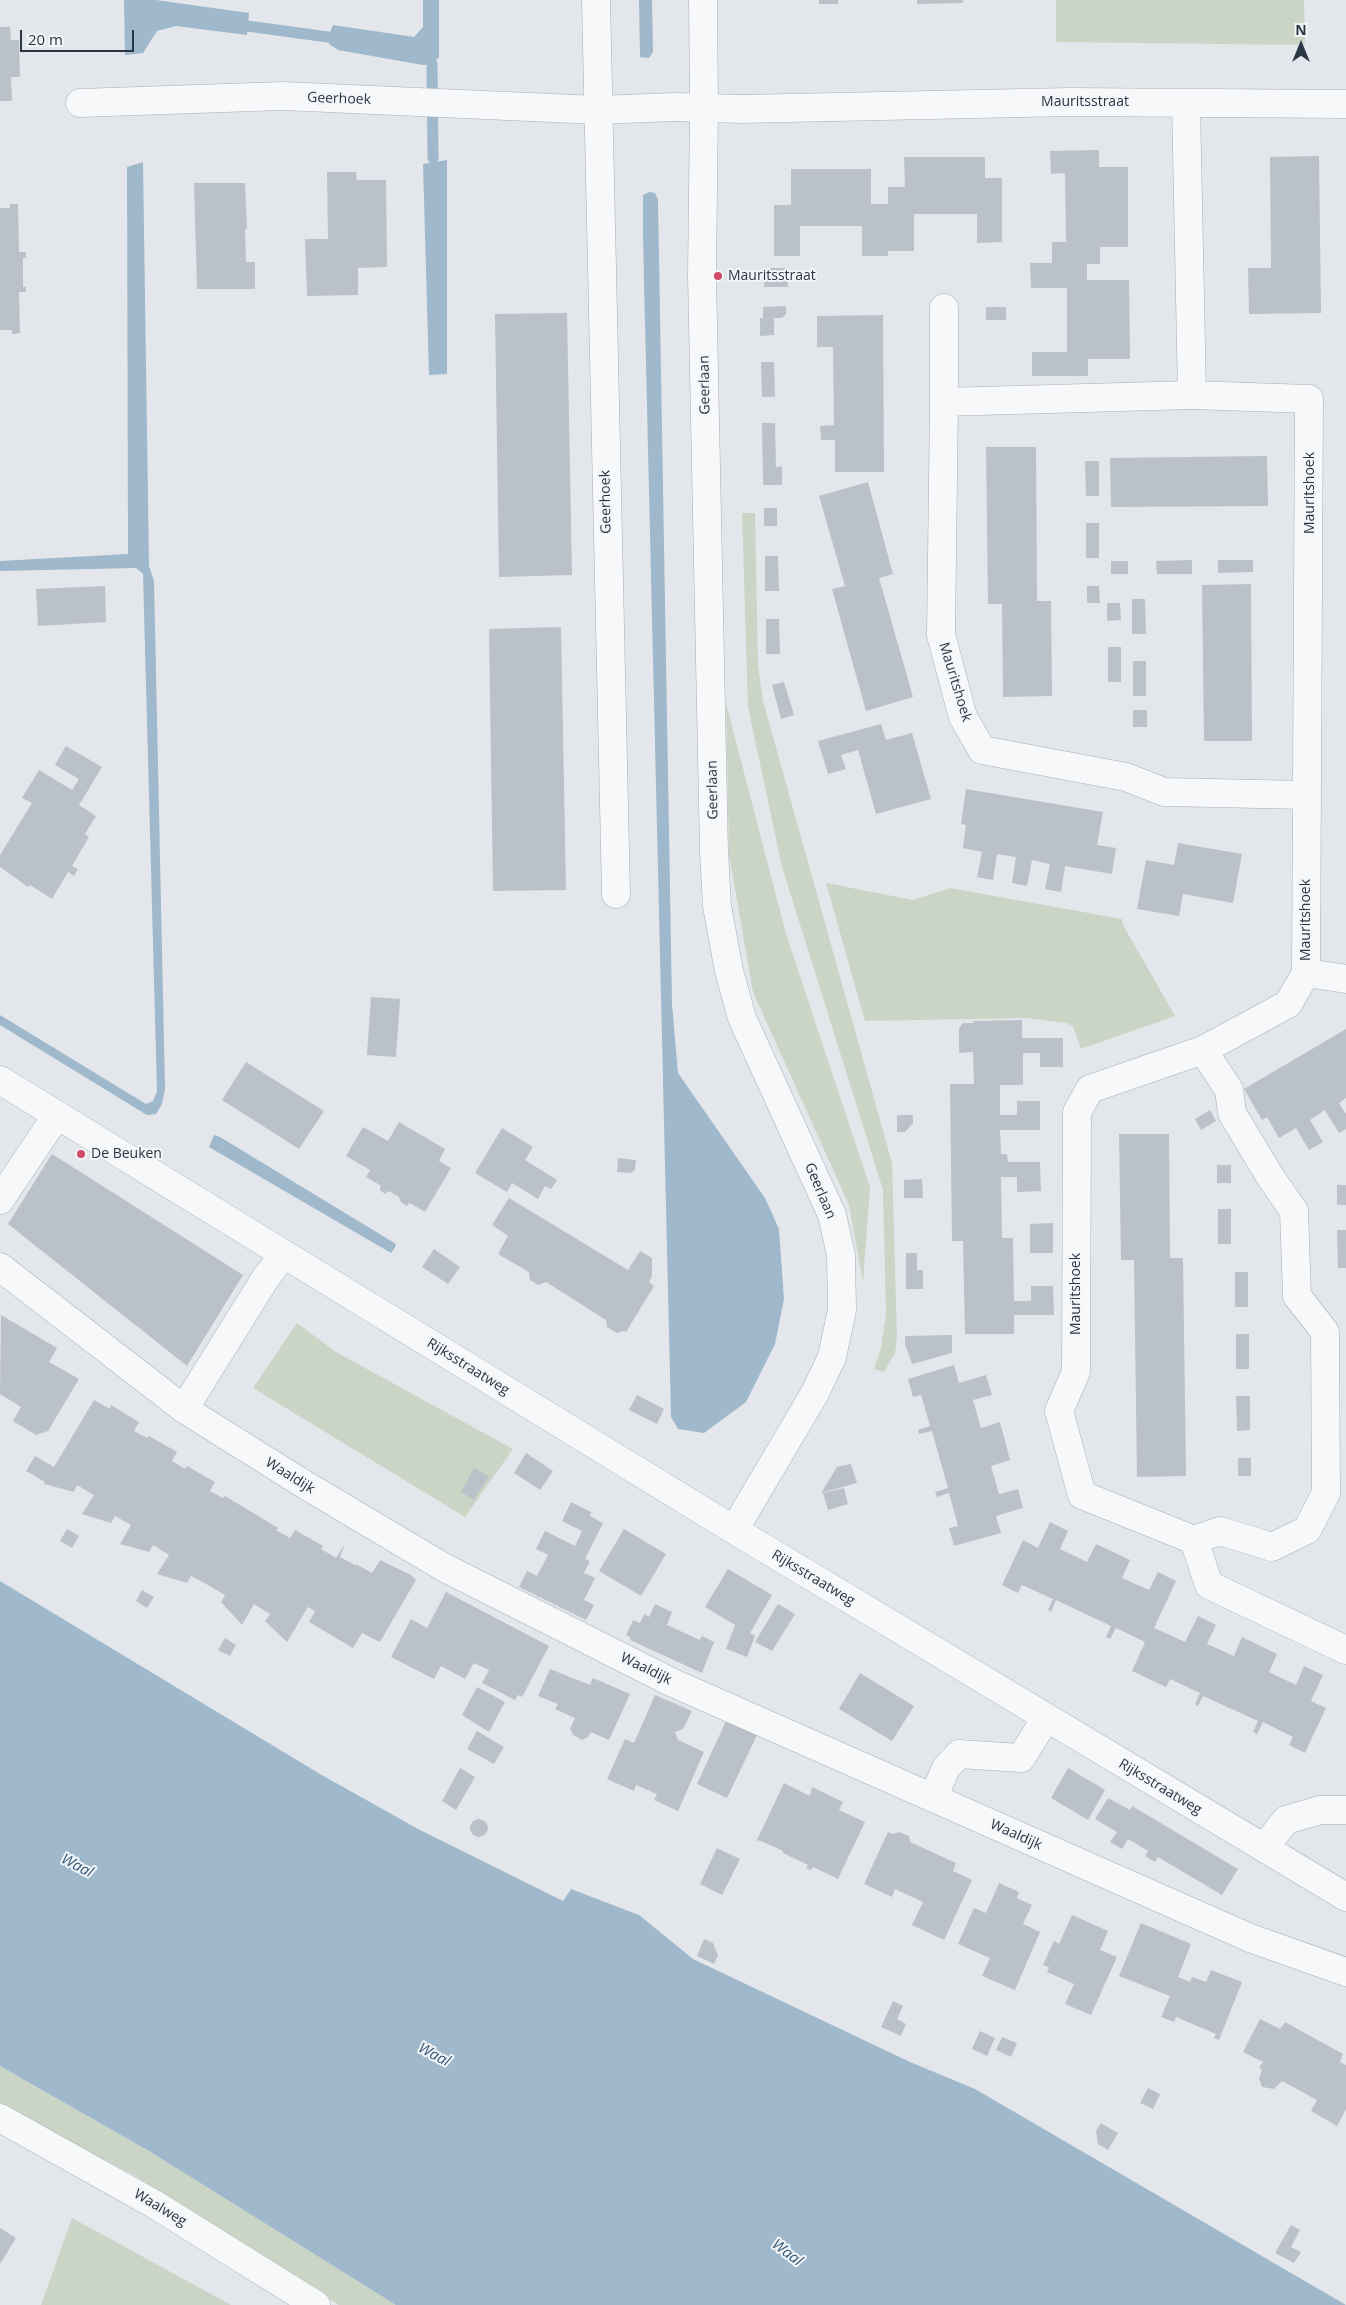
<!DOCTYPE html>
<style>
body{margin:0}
#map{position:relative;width:1346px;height:2305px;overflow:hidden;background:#e3e7ec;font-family:"Open Sans",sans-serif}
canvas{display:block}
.north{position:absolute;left:1276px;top:20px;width:50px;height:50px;-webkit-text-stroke:4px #f3f6f9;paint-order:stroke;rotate:0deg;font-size:14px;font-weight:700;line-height:20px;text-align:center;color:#2b3644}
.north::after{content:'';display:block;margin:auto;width:18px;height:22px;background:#2b3644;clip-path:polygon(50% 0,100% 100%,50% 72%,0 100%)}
.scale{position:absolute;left:20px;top:30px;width:114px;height:22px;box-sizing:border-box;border:2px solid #2b3644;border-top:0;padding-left:6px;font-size:15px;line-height:18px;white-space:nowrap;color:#2b3644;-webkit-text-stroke:4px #f3f6f9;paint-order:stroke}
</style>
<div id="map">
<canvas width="1346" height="2305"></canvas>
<div class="north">N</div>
<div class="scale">20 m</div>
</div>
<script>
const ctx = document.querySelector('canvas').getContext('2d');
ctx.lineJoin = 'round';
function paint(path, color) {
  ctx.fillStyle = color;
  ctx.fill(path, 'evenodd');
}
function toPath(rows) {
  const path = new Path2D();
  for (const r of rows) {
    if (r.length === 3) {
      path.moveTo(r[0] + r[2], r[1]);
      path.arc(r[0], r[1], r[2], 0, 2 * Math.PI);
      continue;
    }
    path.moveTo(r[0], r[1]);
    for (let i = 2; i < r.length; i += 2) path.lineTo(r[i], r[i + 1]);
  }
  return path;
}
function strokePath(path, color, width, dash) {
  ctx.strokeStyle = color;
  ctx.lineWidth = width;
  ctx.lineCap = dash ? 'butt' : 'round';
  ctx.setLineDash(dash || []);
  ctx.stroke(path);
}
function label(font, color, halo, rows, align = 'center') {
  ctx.font = font + ' "Open Sans",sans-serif';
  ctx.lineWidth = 4;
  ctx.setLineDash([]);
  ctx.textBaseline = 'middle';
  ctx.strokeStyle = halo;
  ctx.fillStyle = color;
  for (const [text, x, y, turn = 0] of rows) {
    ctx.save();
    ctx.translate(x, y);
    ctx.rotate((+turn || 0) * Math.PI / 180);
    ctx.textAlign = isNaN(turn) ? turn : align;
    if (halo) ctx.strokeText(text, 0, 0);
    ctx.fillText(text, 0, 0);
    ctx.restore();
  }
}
const green = toPath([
 [1056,0,1304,0,1305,45,1056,42],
 [742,513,755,513,758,665,763,701,892,1163,897,1337,895,1353,884,1372,874,1369,881,1348,886,1314,883,1190,782,867,748,707],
 [726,703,786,934,870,1187,863,1282,849,1205,753,992,729,855],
 [826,883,913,900,950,888,1122,919,1123,925,1175,1016,1081,1049,1073,1026,1066,1023,1028,1018,865,1021],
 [297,1323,336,1352,513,1449,465,1517,253,1388],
 [0,2066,149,2151,396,2305,339,2305,134,2175,0,2106],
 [72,2218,231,2305,41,2305]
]);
const water = toPath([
 [124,0,156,0,249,13,247,35,176,26,157,31,143,53,125,55],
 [423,0,439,0,439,57,432,64,423,65,338,50,329,44,328,37,333,25,414,37,423,27],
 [639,0,652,0,653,52,649,58,640,57],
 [447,160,447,374,429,375,423,164],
 [143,162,149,566,154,581,165,1089,162,1104,156,1114,147,1115,0,1025,0,1015,146,1104,153,1101,157,1091,143,574,136,568,0,571,0,561,128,554,127,167],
 [649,192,655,193,658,200,672,1004,678,1073,765,1198,779,1229,784,1299,775,1344,746,1402,704,1433,678,1429,671,1417,643,238,643,195],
 [214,1135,220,1137,396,1244,394,1249,391,1253,209,1147],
 [0,1581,320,1774,418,1829,563,1901,571,1889,639,1915,693,1959,910,2062,975,2089,1346,2305,396,2305,149,2151,0,2066]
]);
const stream = toPath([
 [247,26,328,37],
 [432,64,433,158]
]);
const building = toPath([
 [819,0,838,0,838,4,819,4],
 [917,0,963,0,963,3,917,4],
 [0,27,10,27,11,40,19,40,20,77,11,77,12,101,0,101],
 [1099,150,1099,167,1128,167,1128,247,1100,247,1100,264,1087,264,1087,280,1129,280,1130,359,1088,359,1088,376,1032,376,1032,352,1067,352,1067,288,1031,288,1030,263,1052,263,1052,242,1066,242,1065,173,1051,174,1050,151],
 [1319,156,1321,313,1249,314,1248,268,1271,268,1270,157],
 [904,157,985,157,985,178,1002,178,1002,242,977,243,977,214,914,214,914,251,888,251,888,256,862,256,862,226,800,226,800,256,774,256,774,205,791,205,791,169,871,169,871,204,888,204,888,187,905,187],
 [327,172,356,172,357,180,386,180,387,267,358,268,358,295,307,296,305,239,328,239],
 [194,183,245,183,247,229,245,229,246,262,255,262,255,289,197,289],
 [10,204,18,204,19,252,26,252,26,258,23,258,23,287,26,287,26,292,19,292,20,333,12,334,12,330,0,330,0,208,10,208],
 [764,268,788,268,788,287,764,287],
 [786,306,786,314,782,318,774,318,774,335,760,336,760,318,763,318,763,307],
 [986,307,1006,307,1006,320,986,320],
 [567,313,572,575,499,577,495,314],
 [883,315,884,472,835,472,835,440,821,440,820,426,834,425,833,347,817,347,817,316],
 [761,362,774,362,775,397,762,397],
 [762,423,775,423,776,467,782,466,782,485,763,485],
 [986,447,1036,447,1037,601,1051,601,1052,696,1003,697,1002,604,988,604],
 [1267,456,1268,506,1111,507,1110,458],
 [1085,461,1099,461,1099,496,1086,496],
 [868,482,893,574,879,578,913,697,866,711,832,589,845,586,819,496],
 [764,508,777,508,777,526,764,526],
 [1086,523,1099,523,1099,558,1086,558],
 [765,556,778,556,779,591,765,591],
 [1192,560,1192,574,1157,574,1156,561],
 [1218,560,1253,560,1253,572,1218,573],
 [1111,561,1128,561,1128,574,1111,574],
 [1251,584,1252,741,1204,741,1202,585],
 [105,586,106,622,38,626,36,589],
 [1087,586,1099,586,1100,603,1087,603],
 [1132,599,1145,599,1146,634,1132,634],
 [1107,603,1120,603,1121,620,1107,621],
 [766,619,779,619,780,654,766,654],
 [561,627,566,890,493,891,489,629],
 [1108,647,1121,647,1121,682,1108,682],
 [1133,661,1146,661,1146,696,1133,696],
 [784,682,794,715,781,719,772,685],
 [1133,710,1147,710,1147,727,1133,727],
 [881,724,886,740,912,733,931,799,876,814,858,750,841,755,846,769,828,774,818,741],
 [66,746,102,767,79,805,96,816,85,834,89,837,72,866,78,869,74,876,68,872,52,899,30,885,28,887,0,867,0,855,32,803,22,798,39,770,72,790,79,779,55,765],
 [966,789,1103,812,1097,845,1116,848,1112,874,1065,866,1061,892,1045,889,1050,864,1032,860,1027,886,1012,883,1016,857,997,854,993,880,977,877,982,852,963,848,966,825,961,824],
 [1178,843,1242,854,1233,903,1183,894,1179,916,1137,909,1146,860,1174,865],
 [371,997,400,999,396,1057,367,1055],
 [1022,1020,1022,1038,1063,1038,1063,1067,1040,1067,1040,1053,1023,1053,1023,1085,1000,1085,1000,1115,1017,1115,1017,1101,1040,1101,1040,1130,1000,1130,1001,1154,1007,1154,1008,1162,1040,1162,1041,1191,1017,1192,1017,1177,1001,1177,1002,1238,1013,1238,1014,1301,1031,1301,1031,1286,1053,1286,1054,1315,1014,1315,1014,1334,965,1334,963,1241,952,1241,950,1084,974,1084,973,1052,959,1053,959,1028,963,1023,973,1023,973,1021],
 [1346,1029,1346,1098,1339,1103,1346,1114,1346,1129,1339,1133,1325,1110,1310,1120,1323,1142,1309,1150,1296,1128,1279,1138,1267,1117,1262,1120,1244,1089],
 [246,1062,324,1111,299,1149,222,1100],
 [1210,1110,1216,1121,1201,1130,1195,1119],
 [897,1115,913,1115,913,1123,905,1132,897,1132],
 [399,1122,445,1149,439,1161,451,1168,425,1212,410,1203,406,1206,400,1201,399,1197,389,1191,385,1194,380,1190,380,1185,366,1177,370,1170,346,1156,363,1127,388,1141],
 [502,1128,533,1147,525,1160,557,1180,551,1189,545,1186,538,1199,512,1183,507,1192,475,1173],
 [1119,1134,1169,1134,1170,1258,1183,1258,1186,1476,1137,1477,1134,1260,1121,1260],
 [52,1154,243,1275,187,1366,8,1224],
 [618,1158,636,1160,635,1170,631,1173,617,1172],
 [1217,1165,1231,1165,1231,1183,1217,1183],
 [922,1179,923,1198,904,1198,904,1180],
 [1337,1185,1346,1185,1346,1205,1337,1205],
 [509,1198,628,1270,640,1251,652,1258,652,1276,649,1282,654,1286,626,1332,624,1331,617,1333,607,1327,606,1320,546,1282,538,1285,530,1280,529,1272,498,1254,508,1236,492,1225],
 [1218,1209,1231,1209,1231,1244,1218,1244],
 [1053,1223,1053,1253,1030,1253,1030,1224],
 [1337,1230,1346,1230,1346,1268,1338,1268],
 [434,1249,460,1267,448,1284,422,1267],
 [906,1253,917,1253,917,1270,923,1270,923,1289,906,1289],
 [1235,1272,1248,1272,1248,1307,1235,1307],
 [1,1315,57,1348,49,1362,79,1379,48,1431,36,1435,13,1421,21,1407,0,1394],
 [1236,1334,1249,1334,1249,1369,1236,1369],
 [952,1335,952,1353,912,1364,905,1344,905,1336],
 [954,1365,959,1383,986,1375,992,1395,973,1400,981,1428,1000,1422,1010,1460,991,1466,999,1494,1018,1489,1023,1508,996,1516,1001,1533,954,1546,949,1528,958,1526,949,1493,937,1497,935,1492,948,1488,932,1431,919,1434,918,1430,930,1426,921,1395,913,1397,908,1379],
 [637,1395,664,1409,657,1424,629,1410],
 [1236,1396,1250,1396,1250,1430,1237,1431],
 [94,1400,110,1409,111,1405,139,1422,134,1431,147,1438,149,1436,177,1452,172,1461,185,1469,187,1466,215,1482,210,1491,223,1498,225,1496,278,1528,276,1530,290,1538,295,1530,323,1546,321,1549,336,1558,345,1544,340,1557,355,1565,356,1564,372,1573,380,1560,411,1575,416,1580,380,1642,362,1633,353,1648,309,1622,315,1611,308,1607,287,1642,265,1621,270,1614,254,1604,242,1625,221,1602,225,1595,208,1585,191,1576,187,1583,157,1574,169,1555,153,1545,149,1552,120,1544,131,1525,115,1516,111,1523,82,1514,94,1495,77,1485,74,1492,44,1484,45,1482,26,1471,35,1456,54,1467],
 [526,1453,553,1471,540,1490,514,1473],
 [1238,1458,1251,1458,1251,1476,1238,1476],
 [851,1464,857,1483,821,1493,837,1467],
 [474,1468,489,1476,474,1500,461,1492],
 [844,1488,848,1504,828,1510,823,1493],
 [571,1502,591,1512,590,1516,603,1523,585,1559,590,1561,584,1573,595,1578,584,1600,594,1605,586,1620,519,1587,527,1571,537,1576,548,1555,536,1549,545,1531,575,1546,582,1531,562,1521],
 [1050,1522,1068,1531,1060,1549,1087,1562,1096,1544,1130,1560,1122,1578,1149,1590,1158,1572,1176,1581,1154,1628,1185,1642,1198,1616,1216,1625,1207,1644,1234,1656,1242,1637,1277,1654,1269,1672,1296,1685,1304,1666,1323,1675,1311,1701,1326,1708,1305,1753,1289,1745,1293,1737,1263,1722,1257,1734,1253,1732,1258,1721,1203,1696,1198,1706,1195,1704,1200,1693,1170,1679,1166,1687,1132,1671,1145,1642,1116,1628,1110,1639,1106,1637,1111,1626,1056,1600,1051,1612,1048,1610,1053,1599,1022,1585,1018,1593,1002,1585,1023,1540,1038,1548],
 [67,1529,79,1536,72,1548,60,1541],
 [624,1529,666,1554,641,1596,599,1571],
 [728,1569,772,1595,750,1633,755,1636,747,1657,726,1649,735,1625,705,1607],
 [142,1590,154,1597,147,1608,136,1601],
 [446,1592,549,1646,522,1697,518,1695,515,1700,482,1683,489,1670,474,1663,465,1679,441,1666,434,1679,391,1657,411,1619,427,1628],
 [655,1604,672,1612,667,1625,700,1640,702,1636,714,1642,702,1673,630,1640,631,1638,626,1635,633,1620,640,1623,644,1614,649,1617],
 [778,1604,795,1614,772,1651,755,1642],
 [225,1638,236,1645,230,1656,218,1650],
 [550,1669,590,1685,593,1678,630,1694,609,1740,591,1732,588,1737,582,1740,573,1735,570,1729,575,1718,555,1709,558,1704,538,1696],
 [860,1673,914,1706,892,1741,839,1709],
 [477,1687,505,1702,489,1732,462,1715],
 [655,1695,692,1711,683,1729,675,1732,678,1740,704,1752,678,1811,654,1800,657,1794,636,1785,634,1791,607,1779,625,1739,634,1743],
 [726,1721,757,1735,727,1798,697,1784],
 [477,1731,504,1747,494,1764,467,1749],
 [460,1768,475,1777,456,1810,442,1801],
 [1068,1768,1105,1790,1088,1820,1051,1798],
 [784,1783,810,1796,812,1787,843,1802,839,1810,865,1822,838,1879,813,1867,811,1870,806,1868,808,1865,783,1853,783,1851,759,1840,756,1842],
 [1108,1798,1130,1810,1132,1806,1238,1869,1222,1895,1158,1857,1155,1862,1145,1856,1148,1851,1128,1839,1122,1849,1110,1842,1117,1832,1095,1819],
 [479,1828,9],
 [888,1832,893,1834,899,1832,909,1836,910,1842,956,1863,953,1871,972,1880,944,1940,912,1925,923,1902,895,1889,892,1897,864,1884],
 [717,1848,740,1859,722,1895,700,1884],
 [999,1883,1019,1892,1017,1898,1032,1905,1023,1924,1040,1932,1015,1990,982,1976,990,1958,958,1944,974,1908,986,1913],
 [1072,1915,1108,1931,1100,1950,1117,1957,1091,2015,1065,2004,1074,1984,1047,1972,1049,1967,1043,1965,1054,1941,1059,1944],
 [1141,1923,1191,1944,1178,1977,1190,1982,1192,1977,1206,1982,1211,1970,1242,1982,1219,2040,1214,2038,1216,2034,1176,2017,1174,2022,1161,2017,1170,1996,1119,1976],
 [704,1939,713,1943,718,1955,714,1964,697,1956],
 [893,2001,903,2006,897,2019,906,2024,901,2036,881,2027],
 [1260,2019,1280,2029,1285,2022,1343,2054,1340,2062,1346,2065,1346,2109,1337,2126,1311,2111,1317,2100,1282,2081,1274,2089,1262,2087,1259,2078,1262,2070,1259,2068,1263,2062,1243,2052],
 [980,2031,995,2038,987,2056,972,2049],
 [1002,2037,1017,2043,1011,2057,996,2050],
 [1148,2088,1160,2094,1153,2109,1140,2103],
 [1101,2123,1118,2133,1108,2150,1098,2144,1096,2131],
 [1291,2225,1300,2230,1291,2247,1301,2252,1294,2263,1275,2253],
 [0,2228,16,2238,0,2264]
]);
const minor = toPath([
 [596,0,616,894],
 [703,0,704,108,702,275,714,852,717,906,729,971,742,1018,832,1215,841,1255,842,1310,832,1357,815,1393,734,1530],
 [80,103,283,96,597,110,675,107,742,109,1070,102,1346,104],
 [1186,103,1192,395,1309,399,1306,973,1288,1004,1203,1050,1090,1089,1077,1112,1076,1372,1059,1411,1082,1495,1194,1540,1220,1531,1272,1547,1307,1530,1326,1493,1325,1332,1297,1296,1294,1211,1271,1178,1232,1113,1229,1090,1203,1050],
 [1192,395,944,402,941,635,963,717,982,750,1126,777,1164,792,1306,795],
 [944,402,944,308],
 [1306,973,1346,979],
 [0,1080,734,1530,1346,1897],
 [0,1200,57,1115],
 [0,1267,184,1409,307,1486,445,1568,671,1682,1250,1938,1346,1972],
 [184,1409,265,1279,284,1254],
 [1194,1540,1209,1585,1346,1650],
 [933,1798,946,1768,959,1754,1021,1758,1046,1718],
 [1264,1848,1286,1820,1320,1810,1346,1810],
 [0,2118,154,2204,316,2305]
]);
const markers = [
 [718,276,5,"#d04967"],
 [81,1154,5,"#d04967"]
];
const streetNames = [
 ["Geerhoek",339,99,2],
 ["Mauritsstraat",1085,102],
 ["Geerlaan",705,385,-91],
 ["Mauritshoek",1310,493,-90],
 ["Geerhoek",606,502,-91],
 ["Mauritshoek",955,682,73],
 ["Geerlaan",713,790,-91],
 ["Mauritshoek",1306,920,-90],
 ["Geerlaan",820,1191,67],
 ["Mauritshoek",1076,1294,-90],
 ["Rijksstraatweg",468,1367,32],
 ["Waaldijk",290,1476,32],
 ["Rijksstraatweg",813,1578,31],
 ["Waaldijk",646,1669,26],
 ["Rijksstraatweg",1160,1787,31],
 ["Waaldijk",1016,1835,24],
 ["Waalweg",160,2208,31]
];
const poiNames = [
 ["Mauritsstraat",728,276],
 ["De Beuken",91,1154]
];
const waterNames = [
 ["Waal",77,1866,28],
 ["Waal",434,2055,28],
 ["Waal",787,2253,37]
];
paint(green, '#cad5c5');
paint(water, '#9fb8cb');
strokePath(stream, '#9fb8cb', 11);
paint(building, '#bbc1c9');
strokePath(minor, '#a8aeb6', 29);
strokePath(minor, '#f6f8fa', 28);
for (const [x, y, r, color] of markers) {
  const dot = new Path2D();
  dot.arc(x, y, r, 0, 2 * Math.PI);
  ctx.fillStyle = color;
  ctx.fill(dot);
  strokePath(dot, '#f3f6f9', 2);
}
label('14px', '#2b3644', '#f3f6f9', streetNames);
label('14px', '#2b3644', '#f3f6f9', poiNames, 'left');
label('italic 15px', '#345879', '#f3f6f9', waterNames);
</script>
